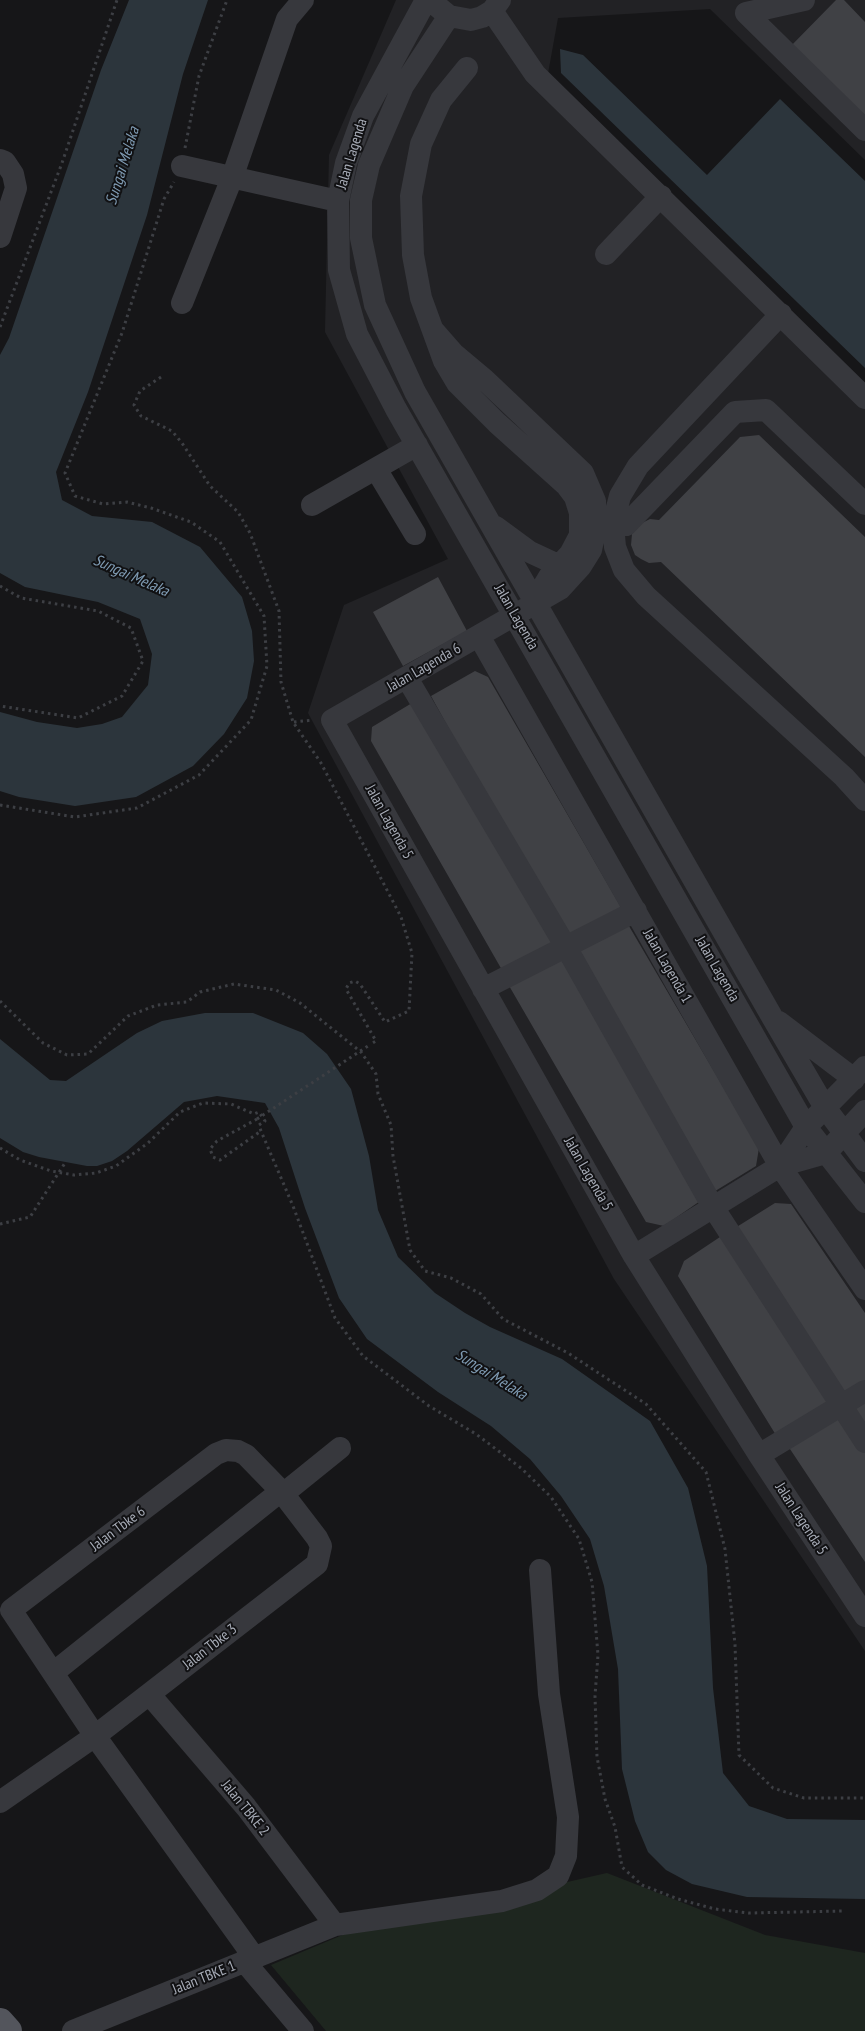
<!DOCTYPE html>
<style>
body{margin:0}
canvas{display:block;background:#161618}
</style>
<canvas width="865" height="2031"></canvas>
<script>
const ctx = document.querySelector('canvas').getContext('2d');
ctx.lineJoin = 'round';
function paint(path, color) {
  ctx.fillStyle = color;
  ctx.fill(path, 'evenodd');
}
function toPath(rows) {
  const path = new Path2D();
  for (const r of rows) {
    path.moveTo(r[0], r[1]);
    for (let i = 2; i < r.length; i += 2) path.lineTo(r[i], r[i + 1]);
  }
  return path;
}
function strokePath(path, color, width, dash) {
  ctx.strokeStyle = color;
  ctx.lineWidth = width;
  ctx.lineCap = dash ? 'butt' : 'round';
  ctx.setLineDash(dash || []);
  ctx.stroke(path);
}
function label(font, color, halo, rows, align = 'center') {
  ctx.font = font + ' "PT Sans Narrow",sans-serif';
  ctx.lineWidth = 4;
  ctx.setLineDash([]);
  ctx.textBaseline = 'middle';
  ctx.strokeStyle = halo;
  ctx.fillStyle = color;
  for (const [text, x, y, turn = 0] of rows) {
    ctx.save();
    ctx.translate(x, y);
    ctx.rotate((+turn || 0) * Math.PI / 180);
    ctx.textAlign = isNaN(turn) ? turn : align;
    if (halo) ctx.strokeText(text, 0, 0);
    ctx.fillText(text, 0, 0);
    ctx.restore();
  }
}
const built = toPath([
 [396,0,865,0,865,160,710,9,558,18,547,79,865,389,865,1651,614,1279,308,713,344,605,448,559,325,332,329,155]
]);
const green = toPath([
 [607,1873,765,1935,865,1953,865,2031,326,2031,271,1965,352,1931]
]);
const water = toPath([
 [129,0,208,0,183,74,147,215,88,392,56,472,62,500,92,516,152,522,200,547,242,597,252,631,254,661,247,698,224,734,193,766,136,797,75,806,19,797,0,791,0,712,37,722,77,728,102,724,122,717,148,685,152,654,140,619,98,602,25,587,0,573,0,355,9,338,101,70],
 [560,49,583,55,707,175,780,99,865,181,865,368,561,73],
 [205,1013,253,1013,303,1033,327,1054,351,1089,369,1156,378,1210,398,1257,435,1293,465,1313,490,1327,562,1359,650,1421,688,1488,707,1566,713,1688,723,1773,749,1806,787,1819,865,1820,865,1899,747,1897,692,1884,666,1870,648,1852,635,1821,622,1769,618,1669,604,1586,590,1539,561,1496,530,1459,491,1426,438,1392,367,1339,339,1298,305,1208,279,1128,265,1103,217,1096,184,1102,127,1151,112,1161,97,1166,87,1166,39,1157,23,1152,0,1138,0,1039,50,1080,66,1081,137,1033,162,1021]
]);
const building = toPath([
 [836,0,844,0,865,22,865,124,788,49],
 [759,435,865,537,865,757,661,562,649,563,641,559,635,555,631,545,632,534,640,524,650,519,659,520,740,437],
 [438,577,467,631,403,666,373,612],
 [475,671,488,677,622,909,566,942,431,696],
 [417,700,558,943,502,970,371,741,372,727],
 [626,921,759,1148,756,1166,712,1193,576,949],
 [564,954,703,1199,664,1226,646,1222,508,984],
 [775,1203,791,1204,865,1313,865,1385,844,1398,735,1228],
 [723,1235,833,1405,779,1440,678,1276,684,1261],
 [865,1397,865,1427,851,1405],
 [840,1411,865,1448,865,1562,788,1446]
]);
const path = toPath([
 [185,148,199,76,227,0],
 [0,327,62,163,117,0],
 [161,377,140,391,134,405,141,416,172,431,182,443,210,486,238,512,250,533,279,611,281,682,293,722,321,763,401,917,412,953,409,1011,385,1022,360,984,355,981,349,983,346,989,376,1041,371,1044],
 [0,586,21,598,98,611,131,628,143,661,122,696,78,718,0,706],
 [294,722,313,720],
 [0,805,75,817,137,808,199,775,251,720,267,666,264,616,220,542,191,522,151,508,127,502,103,504,75,496,65,473,122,333,164,199,174,182],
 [0,1001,43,1043,67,1055,88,1054,128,1016,157,1005,187,1002,200,992,234,984,276,990,300,1003,361,1052,376,1074,378,1094,391,1125,393,1156,410,1250,425,1271,451,1278,481,1294,503,1319,568,1353,646,1404,706,1472,725,1549,735,1644,739,1755,773,1788,804,1798,865,1798],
 [257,1119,217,1141,210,1149,213,1157,220,1160,261,1131],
 [0,1148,20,1160,51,1171,74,1175,96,1173,116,1166,148,1143,180,1112,203,1103,231,1104,254,1114,259,1112,265,1121,259,1125,261,1131,293,1206,335,1318,363,1356,429,1406,476,1434,521,1468,551,1497,579,1539,592,1582,598,1655,595,1696,597,1757,605,1799,615,1827,622,1867,642,1885,678,1899,715,1909,749,1913,843,1911],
 [0,1224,30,1217,65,1163]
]);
const minor = toPath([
 [426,0,363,116,346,163,338,201,339,270,357,334,396,409,806,1127,865,1202],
 [804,0,746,13,865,130],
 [437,6,449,16,471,20,482,17,492,11,500,0],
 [492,11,535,74,865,398],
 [449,16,403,86,369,165,361,200,361,238,375,305,415,392,771,1015,824,1106,865,1161],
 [467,68,441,100,421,144,411,196,413,255,421,298,444,361,457,383,497,423,566,485,575,497,580,513,580,535,570,554,549,577,534,602],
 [0,160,5,162,13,174,16,188,0,237],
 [182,166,338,201],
 [606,254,661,196],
 [182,303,232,178,287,19,303,0],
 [781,314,638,466,620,496,613,524,615,547,624,570,646,596,844,777,865,800],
 [433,330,454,354,485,380,583,473,595,501,596,526,591,550,581,566,560,589,332,720,634,1256,759,1455,865,1616],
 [376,469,415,534],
 [312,505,417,445],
 [613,524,626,525,735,412,766,410,865,504],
 [496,527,530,552,560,566],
 [479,636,780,1166,865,1289],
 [407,678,566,947,713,1207,865,1442],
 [483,989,636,911],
 [779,1022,854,1079],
 [780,1166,806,1127,865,1067],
 [634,1256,780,1166,826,1153,865,1111],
 [759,1455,865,1391],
 [283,1494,340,1448],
 [53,1673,281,1491],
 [150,1695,246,1807,335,1925],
 [0,1802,95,1736,317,1564,321,1546,317,1538,281,1491,246,1455,238,1451,226,1450,216,1454,11,1610,95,1736,254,1957],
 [244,1961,303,2031],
 [73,2031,335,1925,502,1901,537,1890,558,1876,566,1856,568,1817,549,1694,540,1570]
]);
const major = toPath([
 [0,2022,8,2031]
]);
const pathBridge = toPath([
 [257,1119,371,1044]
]);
const streetNames = [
 ["Jalan Lagenda",352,154,-73],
 ["Jalan Lagenda",516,617,60],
 ["Jalan Lagenda 6",424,668,-30],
 ["Jalan Lagenda 5",389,822,61],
 ["Jalan Lagenda 1",667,966,60],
 ["Jalan Lagenda",717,969,60],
 ["Jalan Lagenda 5",588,1174,60],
 ["Jalan Lagenda 5",801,1519,57],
 ["Jalan Tbke 6",118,1529,-37],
 ["Jalan Tbke 3",210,1647,-38],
 ["Jalan TBKE 2",245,1808,51],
 ["Jalan TBKE 1",204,1978,-22]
];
const waterNames = [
 ["Sungai Melaka",123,166,-73],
 ["Sungai Melaka",131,576,24],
 ["Sungai Melaka",491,1375,32]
];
paint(built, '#222225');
paint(green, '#1e261f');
paint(water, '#2c353c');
paint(building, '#404145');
strokePath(path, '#3d3f44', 3, [2.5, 4]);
strokePath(minor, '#37383d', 22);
strokePath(major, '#53555c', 28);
strokePath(pathBridge, '#3d3f44', 3, [2.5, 4]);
label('15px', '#a8adb8', '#111113', streetNames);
label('italic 16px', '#7f9bb3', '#111113', waterNames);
</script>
